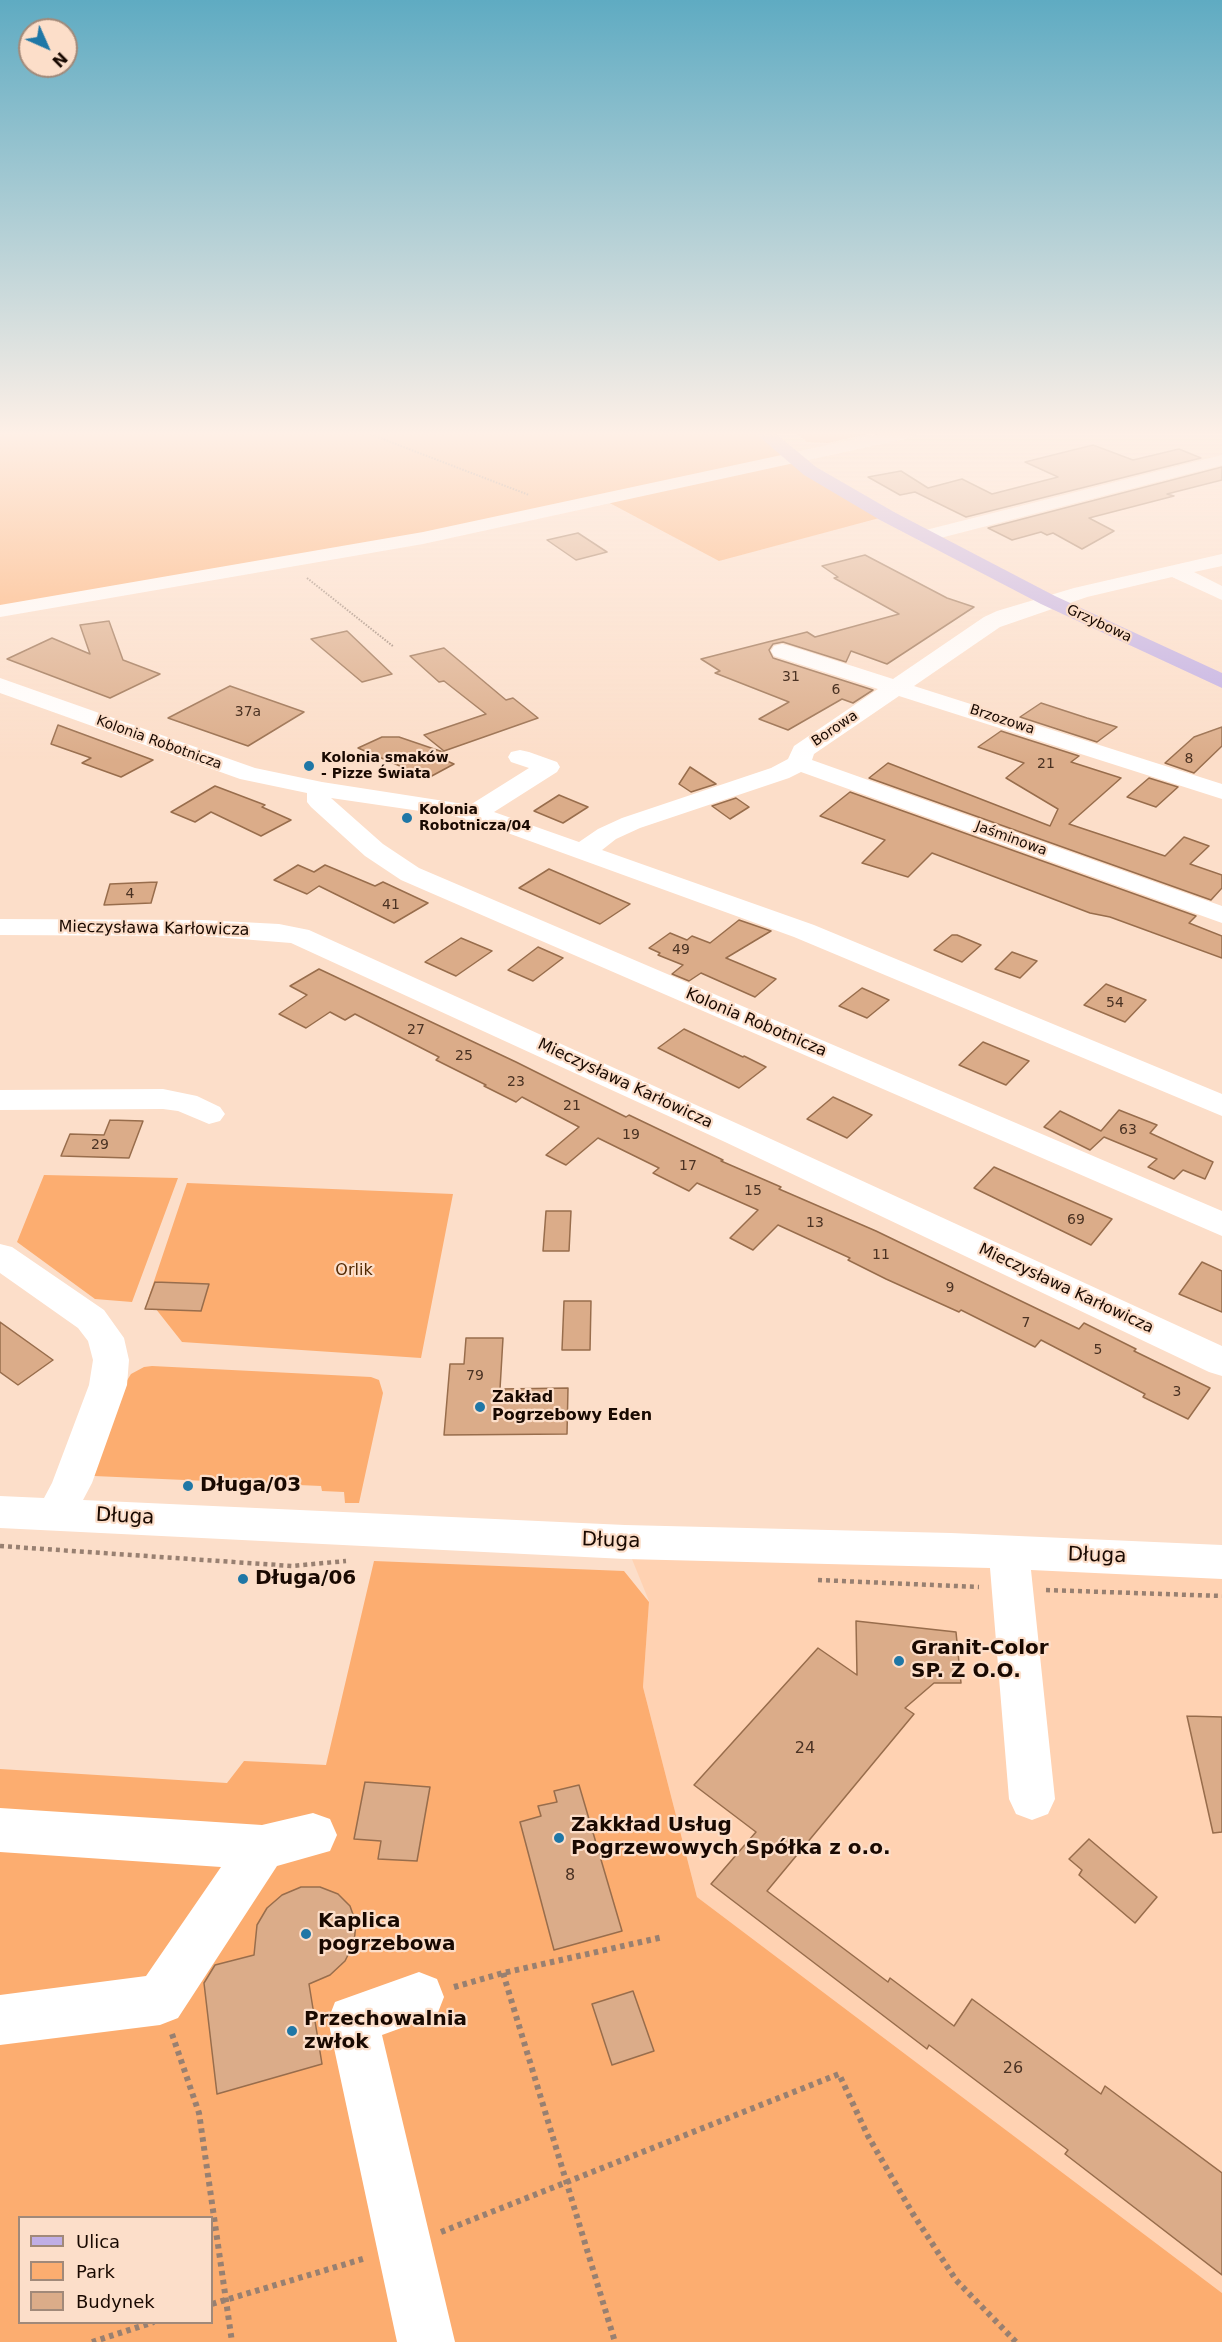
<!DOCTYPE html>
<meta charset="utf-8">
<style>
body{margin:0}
#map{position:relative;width:1222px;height:2342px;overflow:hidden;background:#fcdec9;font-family:"DejaVu Sans",sans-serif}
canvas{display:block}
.legend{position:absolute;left:18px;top:2216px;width:195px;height:108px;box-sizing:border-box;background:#fcdec9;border:2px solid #a18979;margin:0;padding:8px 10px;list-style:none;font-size:18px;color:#190901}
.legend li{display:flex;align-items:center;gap:12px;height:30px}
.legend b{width:30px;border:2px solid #a18979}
.north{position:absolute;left:18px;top:18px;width:60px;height:60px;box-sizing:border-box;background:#fcdec9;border:2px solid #a18979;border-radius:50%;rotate:135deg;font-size:16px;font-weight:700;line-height:24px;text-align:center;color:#190901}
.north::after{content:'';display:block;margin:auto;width:21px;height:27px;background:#1f77a6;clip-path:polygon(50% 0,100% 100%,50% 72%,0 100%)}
</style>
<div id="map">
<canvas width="1222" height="2342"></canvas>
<ul class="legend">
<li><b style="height:8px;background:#c0aee4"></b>Ulica</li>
<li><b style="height:16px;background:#fcad70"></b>Park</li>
<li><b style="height:16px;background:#dbac89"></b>Budynek</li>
</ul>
<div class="north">N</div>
</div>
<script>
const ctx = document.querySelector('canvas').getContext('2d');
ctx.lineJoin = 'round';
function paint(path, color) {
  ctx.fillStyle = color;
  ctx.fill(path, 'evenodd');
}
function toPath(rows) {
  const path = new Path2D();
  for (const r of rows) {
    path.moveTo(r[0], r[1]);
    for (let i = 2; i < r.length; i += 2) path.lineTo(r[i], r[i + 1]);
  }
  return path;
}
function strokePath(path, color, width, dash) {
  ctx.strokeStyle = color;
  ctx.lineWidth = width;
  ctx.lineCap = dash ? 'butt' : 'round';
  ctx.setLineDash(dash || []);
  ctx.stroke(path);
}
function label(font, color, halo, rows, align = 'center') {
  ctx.font = font + ' "DejaVu Sans",sans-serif';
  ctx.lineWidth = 4.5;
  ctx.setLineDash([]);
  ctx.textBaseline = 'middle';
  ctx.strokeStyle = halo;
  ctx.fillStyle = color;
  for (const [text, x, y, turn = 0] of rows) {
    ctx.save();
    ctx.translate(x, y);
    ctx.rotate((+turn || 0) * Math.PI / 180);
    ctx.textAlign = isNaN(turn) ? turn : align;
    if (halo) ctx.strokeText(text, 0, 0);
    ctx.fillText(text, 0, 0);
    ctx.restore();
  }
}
const built = toPath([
 [625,1542,1222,1562,1222,2293,697,1897,643,1687,649,1601]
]);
const green = toPath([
 [0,433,764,433,887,516,719,561,604,500,0,610],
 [796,433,871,433,828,443,807,442],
 [44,1175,178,1178,132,1302,95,1299,17,1242],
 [187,1183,453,1194,421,1358,182,1342,148,1299],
 [152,1366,371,1377,379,1380,383,1393,359,1503,345,1503,344,1492,322,1491,321,1486,94,1476,126,1382,131,1374,144,1367],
 [374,1561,624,1571,649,1602,643,1687,697,1897,1222,2293,1222,2342,0,2342,0,1769,227,1783,244,1761,326,1765],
 [20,2218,212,2218,212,2322,20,2322]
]);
const building = toPath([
 [1093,445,1133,460,1179,449,1201,458,966,517,915,492,900,495,868,477,901,471,928,488,962,479,992,494,1058,477,1025,462,1093,445],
 [1222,467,1222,480,1167,494,1174,496,1089,518,1114,531,1082,549,1053,533,1047,535,1041,532,1012,540,988,528,1222,467],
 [578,533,607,552,576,560,547,540,578,533],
 [865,555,947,598,974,607,887,664,851,651,846,662,783,642,773,644,769,650,773,658,873,690,853,703,842,699,788,730,759,719,789,702,715,673,720,671,701,659,807,632,815,637,899,614,834,578,838,577,822,566,865,555],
 [109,621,123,660,160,674,110,698,7,659,52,638,90,654,80,625,109,621],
 [347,631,392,674,362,682,311,639,347,631],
 [444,648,506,700,513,698,538,718,444,751,424,735,486,714,444,681,439,682,410,656,444,648],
 [230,686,304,712,248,746,168,718,230,686],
 [1041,703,1087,718,1117,727,1097,742,1020,717,1041,703],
 [58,725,153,760,121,777,82,763,91,758,51,744,58,725],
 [1222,727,1222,746,1194,773,1165,763,1194,737,1222,727],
 [1001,731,1079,756,1071,762,1121,778,1069,824,1165,856,1184,837,1209,846,1190,864,1222,875,1222,888,1211,900,869,778,888,763,1050,826,1058,809,1006,778,1024,763,978,747,1001,731],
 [382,737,399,737,443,752,433,755,454,764,428,778,358,748,382,737],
 [690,767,716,784,691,792,679,784,690,767],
 [1149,778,1178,787,1156,807,1127,797,1149,778],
 [215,786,265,805,262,807,291,820,261,836,211,812,195,822,171,812,215,786],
 [850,792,1196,916,1189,923,1222,936,1222,958,1110,917,1090,913,932,853,908,877,862,863,885,840,820,816,850,792],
 [559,795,588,807,563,823,534,811,559,795],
 [736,798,749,807,730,819,712,806,736,798],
 [298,865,314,872,325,865,375,886,383,882,428,903,394,923,319,886,307,894,274,880,298,865],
 [549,869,630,904,600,924,519,888,549,869],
 [157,882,151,903,104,905,110,884,157,882],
 [739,920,771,931,726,958,776,979,755,997,701,973,689,981,672,974,683,965,658,955,660,953,649,948,670,933,687,940,692,936,710,943,739,920],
 [952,935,957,935,981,945,962,962,934,950,952,935],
 [461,938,492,951,456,976,425,962,461,938],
 [538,947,563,958,533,981,508,970,538,947],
 [1012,952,1037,961,1020,978,995,969,1012,952],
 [319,969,516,1062,626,1117,629,1115,723,1160,721,1161,781,1187,779,1189,876,1231,1079,1329,1084,1323,1136,1349,1134,1351,1210,1388,1188,1419,1143,1397,1145,1394,1041,1340,1035,1347,961,1310,959,1312,886,1279,848,1260,850,1258,778,1225,753,1250,730,1238,758,1210,697,1183,689,1191,653,1173,659,1168,598,1138,566,1165,546,1155,579,1127,522,1097,516,1102,484,1086,486,1085,436,1060,439,1057,355,1014,345,1020,330,1012,306,1028,279,1014,307,995,290,986,319,969],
 [1106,984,1146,1000,1125,1022,1084,1005,1106,984],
 [862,988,889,1000,867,1018,839,1006,862,988],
 [684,1029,743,1057,744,1056,766,1067,739,1088,658,1048,684,1029],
 [983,1042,1029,1061,1006,1085,959,1065,983,1042],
 [833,1097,872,1115,847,1138,807,1119,833,1097],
 [1119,1110,1157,1125,1150,1133,1213,1162,1205,1179,1183,1170,1174,1179,1148,1167,1157,1159,1104,1137,1090,1150,1044,1127,1060,1111,1101,1131,1119,1110],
 [110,1120,143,1121,129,1158,61,1156,70,1134,104,1135,110,1120],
 [994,1167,1062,1197,1112,1219,1091,1245,974,1188,994,1167],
 [546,1211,571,1211,569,1251,543,1251,546,1211],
 [1202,1262,1222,1271,1222,1312,1179,1294,1202,1262],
 [155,1282,209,1284,201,1311,145,1309,155,1282],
 [564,1301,591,1301,590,1350,562,1350,564,1301],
 [0,1322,53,1360,18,1385,0,1372,0,1322],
 [466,1338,503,1338,500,1389,568,1388,567,1434,444,1435,450,1364,464,1364,466,1338],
 [856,1621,956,1632,961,1683,934,1683,905,1708,914,1714,767,1891,888,1982,890,1978,954,2026,972,1999,1101,2094,1105,2086,1222,2173,1222,2275,1065,2154,1068,2150,929,2045,927,2049,711,1884,756,1832,694,1785,818,1648,857,1675,856,1621],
 [1187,1716,1222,1717,1222,1832,1213,1833,1187,1716],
 [365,1782,430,1787,417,1861,378,1859,381,1841,354,1839,365,1782],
 [579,1785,622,1931,554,1950,520,1822,541,1816,538,1806,557,1802,554,1791,579,1785],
 [1089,1839,1157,1897,1135,1923,1079,1875,1082,1870,1069,1859,1089,1839],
 [301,1887,320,1887,338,1894,350,1906,356,1923,354,1943,345,1961,330,1975,309,1984,322,2064,217,2094,204,1983,215,1965,254,1955,257,1925,267,1908,282,1895,301,1887],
 [633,1991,654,2051,612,2065,592,2004,633,1991]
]);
const pathFar2 = toPath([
 [367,433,529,495],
 [307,578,394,647]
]);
const pathFar1 = toPath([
 [0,1546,292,1566,346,1561],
 [818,1580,979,1587],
 [1046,1590,1222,1596]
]);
const path = toPath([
 [503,1973,615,2342],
 [454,1987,503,1973,663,1937],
 [172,2034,199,2113,232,2342],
 [441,2232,839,2074,868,2136,913,2214,956,2280,1016,2342],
 [212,2304,366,2258],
 [92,2342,154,2322]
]);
const minor = toPath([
 [884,433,918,433,909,438,423,544,0,617,0,605,423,532,884,433],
 [1222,455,1222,465,925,542,918,540,915,536,918,532,1222,455],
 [1222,554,1222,566,1194,572,1222,586,1222,600,1172,577,1087,597,1000,627,914,686,1222,784,1222,799,899,696,814,754,812,760,1222,906,1222,923,801,772,789,778,640,828,616,839,602,850,814,925,1222,1094,1222,1116,794,937,505,832,454,816,331,798,383,844,419,868,1222,1211,1222,1236,401,880,365,856,311,807,307,802,307,793,240,779,0,693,0,678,255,768,322,782,470,805,529,768,511,762,508,757,511,752,520,750,529,752,557,762,560,767,557,772,494,812,579,842,598,829,622,818,771,768,788,759,794,746,878,689,774,656,771,651,774,646,782,644,790,646,893,679,984,617,997,611,1074,588,1222,554],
 [0,919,203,920,279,924,309,930,747,1128,1222,1346,1222,1376,1209,1372,725,1142,291,943,203,936,0,935,0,919],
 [163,1089,197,1096,220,1107,225,1114,220,1121,209,1124,178,1111,163,1109,0,1110,0,1090,163,1089],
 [0,1244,12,1247,104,1310,124,1338,129,1360,127,1385,92,1483,83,1500,625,1525,951,1533,1222,1545,1222,1579,1031,1570,1055,1799,1048,1814,1032,1820,1016,1814,1009,1799,990,1568,625,1559,0,1528,0,1496,44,1498,52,1483,89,1385,93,1360,88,1341,78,1328,0,1273,0,1244],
 [0,1808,262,1825,313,1813,330,1819,337,1835,330,1851,277,1866,178,2018,160,2025,0,2045,0,1995,146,1976,221,1867,0,1852,0,1808],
 [419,1972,437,1979,444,1997,437,2015,382,2035,455,2342,397,2342,328,2020,335,2002,419,1972]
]);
const major = toPath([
 [755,433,775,433,816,467,894,512,1055,596,1222,673,1222,688,1041,604,880,520,804,475,755,433]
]);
const markers = [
 [309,766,6,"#1f77a6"],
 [407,818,6,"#1f77a6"],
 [480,1407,6,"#1f77a6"],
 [188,1486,6,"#1f77a6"],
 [243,1579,6,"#1f77a6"],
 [899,1661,6,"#1f77a6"],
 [559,1838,6,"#1f77a6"],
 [306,1934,6,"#1f77a6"],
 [292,2031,6,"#1f77a6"]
];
const farStreetnames = [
 ["Grzybowa",1099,624,25],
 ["Brzozowa",1002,720,18],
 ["Borowa",835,729,-34],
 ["Kolonia Robotnicza",159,743,20],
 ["Jaśminowa",1011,839,20]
];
const numberNames = [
 ["31",791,677],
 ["6",836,690],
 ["37a",248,712],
 ["8",1189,759],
 ["21",1046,764],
 ["4",130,894],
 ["41",391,905],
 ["49",681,950],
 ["54",1115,1003],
 ["27",416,1030],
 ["25",464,1056],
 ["23",516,1082],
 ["21",572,1106],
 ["63",1128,1130],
 ["19",631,1135],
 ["29",100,1145],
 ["17",688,1166],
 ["15",753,1191],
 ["69",1076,1220],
 ["13",815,1223],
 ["11",881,1255],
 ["9",950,1288],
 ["7",1026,1323],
 ["5",1098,1350],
 ["79",475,1376],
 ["3",1177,1392]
];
const farPoinames = [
 ["Kolonia smaków",321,758],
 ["- Pizze Świata",321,774],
 ["Kolonia",419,810],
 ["Robotnicza/04",419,826]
];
const streetNames = [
 ["Mieczysława Karłowicza",154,929,1],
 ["Kolonia Robotnicza",756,1023,23],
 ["Mieczysława Karłowicza",625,1084,25],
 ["Mieczysława Karłowicza",1066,1289,25]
];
const parkNames = [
 ["Orlik",354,1271]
];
const poiNames = [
 ["Zakład",492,1398],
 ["Pogrzebowy Eden",492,1416]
];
const nearNumbernames = [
 ["24",805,1749],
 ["8",570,1876],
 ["26",1013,2069]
];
const nearPoinames = [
 ["Długa/03",200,1486],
 ["Długa/06",255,1579],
 ["Granit-Color",911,1649],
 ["SP. Z O.O.",911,1672],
 ["Zakkład Usług",571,1826],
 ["Pogrzewowych Spółka z o.o.",571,1849],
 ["Kaplica",318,1922],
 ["pogrzebowa",318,1945],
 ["Przechowalnia",304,2020],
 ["zwłok",304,2043]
];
const nearStreetnames = [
 ["Długa",125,1517,3],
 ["Długa",611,1541,2],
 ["Długa",1097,1556,2]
];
paint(built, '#ffd2b2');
paint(green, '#fcad70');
paint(building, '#dbac89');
strokePath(building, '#986d4c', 1.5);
strokePath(pathFar2, '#988071', 2, [1.5, 1.5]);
strokePath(pathFar1, '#988071', 4.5, [4, 4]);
strokePath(path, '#988071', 6, [4.5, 4.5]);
paint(minor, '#fff');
paint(major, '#c0aee4');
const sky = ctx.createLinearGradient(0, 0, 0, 761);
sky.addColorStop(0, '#5fabc2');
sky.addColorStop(0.57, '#fef0e7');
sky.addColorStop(1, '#fef0e700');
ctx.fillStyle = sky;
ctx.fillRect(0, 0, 1222, 761);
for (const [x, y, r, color] of markers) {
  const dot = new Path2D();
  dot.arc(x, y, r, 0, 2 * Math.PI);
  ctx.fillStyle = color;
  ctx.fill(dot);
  strokePath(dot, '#fcdec9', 2);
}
label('14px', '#190901', '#fcdec9', farStreetnames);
label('14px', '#4a3223', null, numberNames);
label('bold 14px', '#190901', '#fcdec9', farPoinames, 'left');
label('16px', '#190901', '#fcdec9', streetNames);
label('16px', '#522800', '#fcdec9', parkNames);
label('bold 16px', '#190901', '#fcdec9', poiNames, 'left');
label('16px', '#4a3223', null, nearNumbernames);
label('bold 20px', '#190901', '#fcdec9', nearPoinames, 'left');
label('20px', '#190901', '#fcdec9', nearStreetnames);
</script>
